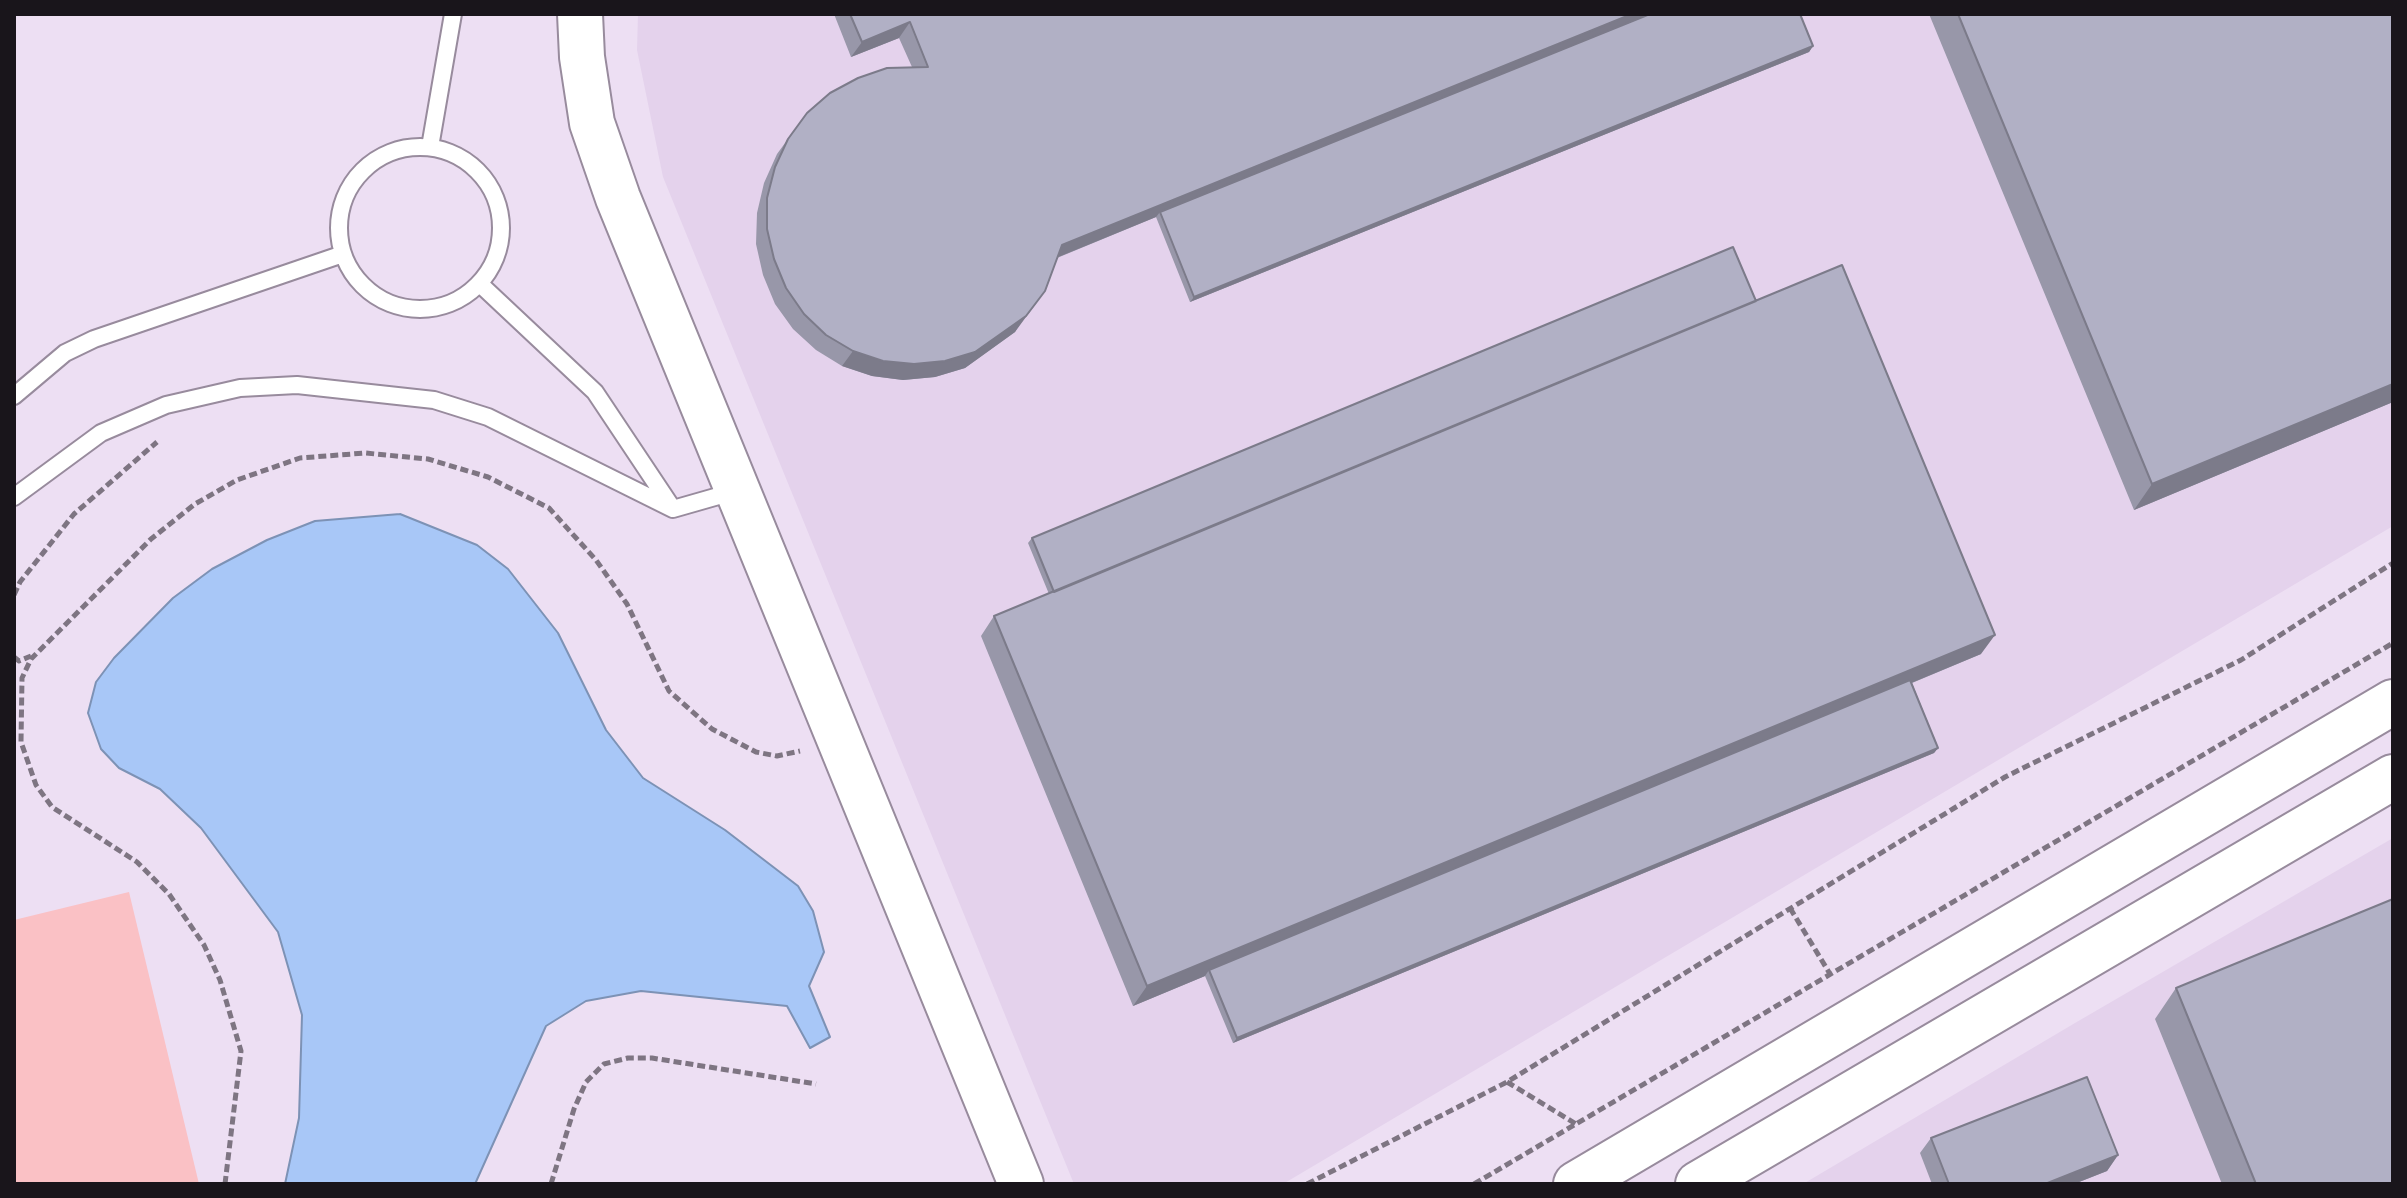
<!DOCTYPE html>
<style>
body{margin:0}
#map{position:relative;width:2407px;height:1198px;overflow:hidden;background:#eddff3;font-family:Signika,sans-serif}
canvas{display:block}
.frame{position:absolute;inset:0;border:16px solid #19151b;pointer-events:none}
</style>
<div id="map">
<canvas width="2407" height="1198"></canvas>
<div class="frame"></div>
</div>
<script>
const ctx = document.querySelector('canvas').getContext('2d');
ctx.lineJoin = 'round';
function paint(path, color) {
  ctx.fillStyle = color;
  ctx.fill(path, 'evenodd');
}
function toPath(rows) {
  const path = new Path2D();
  for (const r of rows) {
    if (r.length === 3) {
      path.moveTo(r[0] + r[2], r[1]);
      path.arc(r[0], r[1], r[2], 0, 2 * Math.PI);
      continue;
    }
    path.moveTo(r[0], r[1]);
    for (let i = 2; i < r.length; i += 2) path.lineTo(r[i], r[i + 1]);
  }
  return path;
}
function strokePath(path, color, width, dash) {
  ctx.strokeStyle = color;
  ctx.lineWidth = width;
  ctx.lineCap = dash ? 'butt' : 'round';
  ctx.setLineDash(dash || []);
  ctx.stroke(path);
}
const built = toPath([
 [638,14,2393,14,2393,526,1283,1184,1074,1184,663,177,637,50],
 [2393,838,2393,1184,1803,1184,2075,1023]
]);
const green = toPath([
 [129,892,199,1184,14,1184,14,920]
]);
const water = toPath([
 [400,514,477,545,508,569,558,633,606,730,643,778,725,830,798,886,813,911,824,952,809,986,830,1037,810,1048,787,1006,641,991,586,1001,546,1026,475,1184,285,1184,299,1118,302,1015,278,932,201,828,160,789,119,768,101,749,88,713,96,682,114,658,173,598,212,569,267,540,315,521,400,514]
]);
const path = toPath([
 [14,595,20,582,74,514,157,442],
 [14,657,19,661,31,656],
 [1790,908,1830,974],
 [1507,1082,1576,1124],
 [225,1184,241,1051,220,980,204,945,169,894,137,862,52,807,36,785,21,742,22,678,31,659,151,539,195,504,237,480,300,458,365,453,428,459,488,477,549,508,596,560,627,604,669,691,712,729,756,752,777,756,800,751],
 [551,1184,574,1109,586,1082,604,1064,628,1058,652,1058,816,1084],
 [1307,1184,1507,1082,2005,777,2241,660,2393,563],
 [1474,1184,2393,643]
]);
const lane = toPath([
 [430,147,453,14],
 [420,228,81],
 [480,284,595,392,671,506],
 [14,396,65,353,94,339,343,254],
 [14,497,101,433,166,405,240,388,297,385,434,400,488,417,673,509,736,491]
]);
const secondary = toPath([
 [580,14,582,57,592,123,618,198,1021,1184],
 [1576,1184,2393,702],
 [1698,1184,2393,777]
]);
const wall = toPath([
 [834,14,1800,14,1813,46,1809,52,1190,302,1156,217,1057,258,1015,332,965,368,935,377,903,380,872,376,842,366,816,350,793,329,775,304,763,275,756,244,757,213,764,183,777,154,807,113,912,67,899,38,851,57],
 [1929,14,2393,14,2393,402,2134,510],
 [1756,301,1981,654,1912,683,1938,748,1934,753,1233,1043,1205,976,1133,1006,981,636,994,616,1049,594,1028,543,1032,538],
 [2176,988,2393,1184,2222,1184,2155,1019],
 [1931,1138,2118,1155,2107,1171,2074,1184,1932,1184,1920,1153]
]);
const shadedWall = toPath([
 [1632,14,1659,14,1160,212,1156,217,1051,260,1062,245],
 [910,22,899,38,851,57,862,42],
 [1813,46,1809,52,1190,302,1194,297],
 [1045,291,1015,332,965,368,935,377,903,380,872,376,842,366,853,351],
 [2393,384,2393,402,2134,510,2152,484],
 [1995,635,1981,654,1210,974,1209,970,1205,976,1133,1006,1147,986],
 [1938,748,1934,753,1233,1043,1237,1038],
 [2118,1155,2107,1171,2074,1184,2045,1184]
]);
const building = toPath([
 [850,14,1632,14,1062,245,1045,291,1026,316,975,352,945,361,914,364,883,361,853,351,826,335,804,314,786,288,774,259,767,229,767,198,775,167,788,139,807,113,830,93,858,78,887,68,928,67,910,22,862,42,850,14],
 [1650,14,1800,14,1813,46,1194,297,1160,212,1650,14],
 [1958,14,2393,14,2393,384,2152,484,1958,14],
 [1733,247,1756,301,1054,592,1032,538,1733,247],
 [1842,265,1995,635,1147,986,994,616,1842,265],
 [1910,680,1938,748,1237,1038,1209,970,1910,680],
 [2393,899,2393,1184,2256,1184,2176,988,2393,899],
 [2087,1077,2118,1155,2045,1184,1949,1184,1931,1138,2087,1077]
]);
paint(built, '#e4d2ec');
paint(green, '#fac1c5');
paint(water, '#a8c7f7');
strokePath(water, '#7d92b5', 2);
strokePath(lane, '#988b9d', 20);
strokePath(secondary, '#988b9d', 48);
strokePath(path, '#7e7582', 5, [8, 4]);
strokePath(lane, '#fff', 16);
strokePath(secondary, '#fff', 44);
paint(wall, '#9897a9');
paint(shadedWall, '#7c7b8a');
paint(building, '#b1b0c5');
strokePath(building, '#7c7b8a', 2);
</script>
